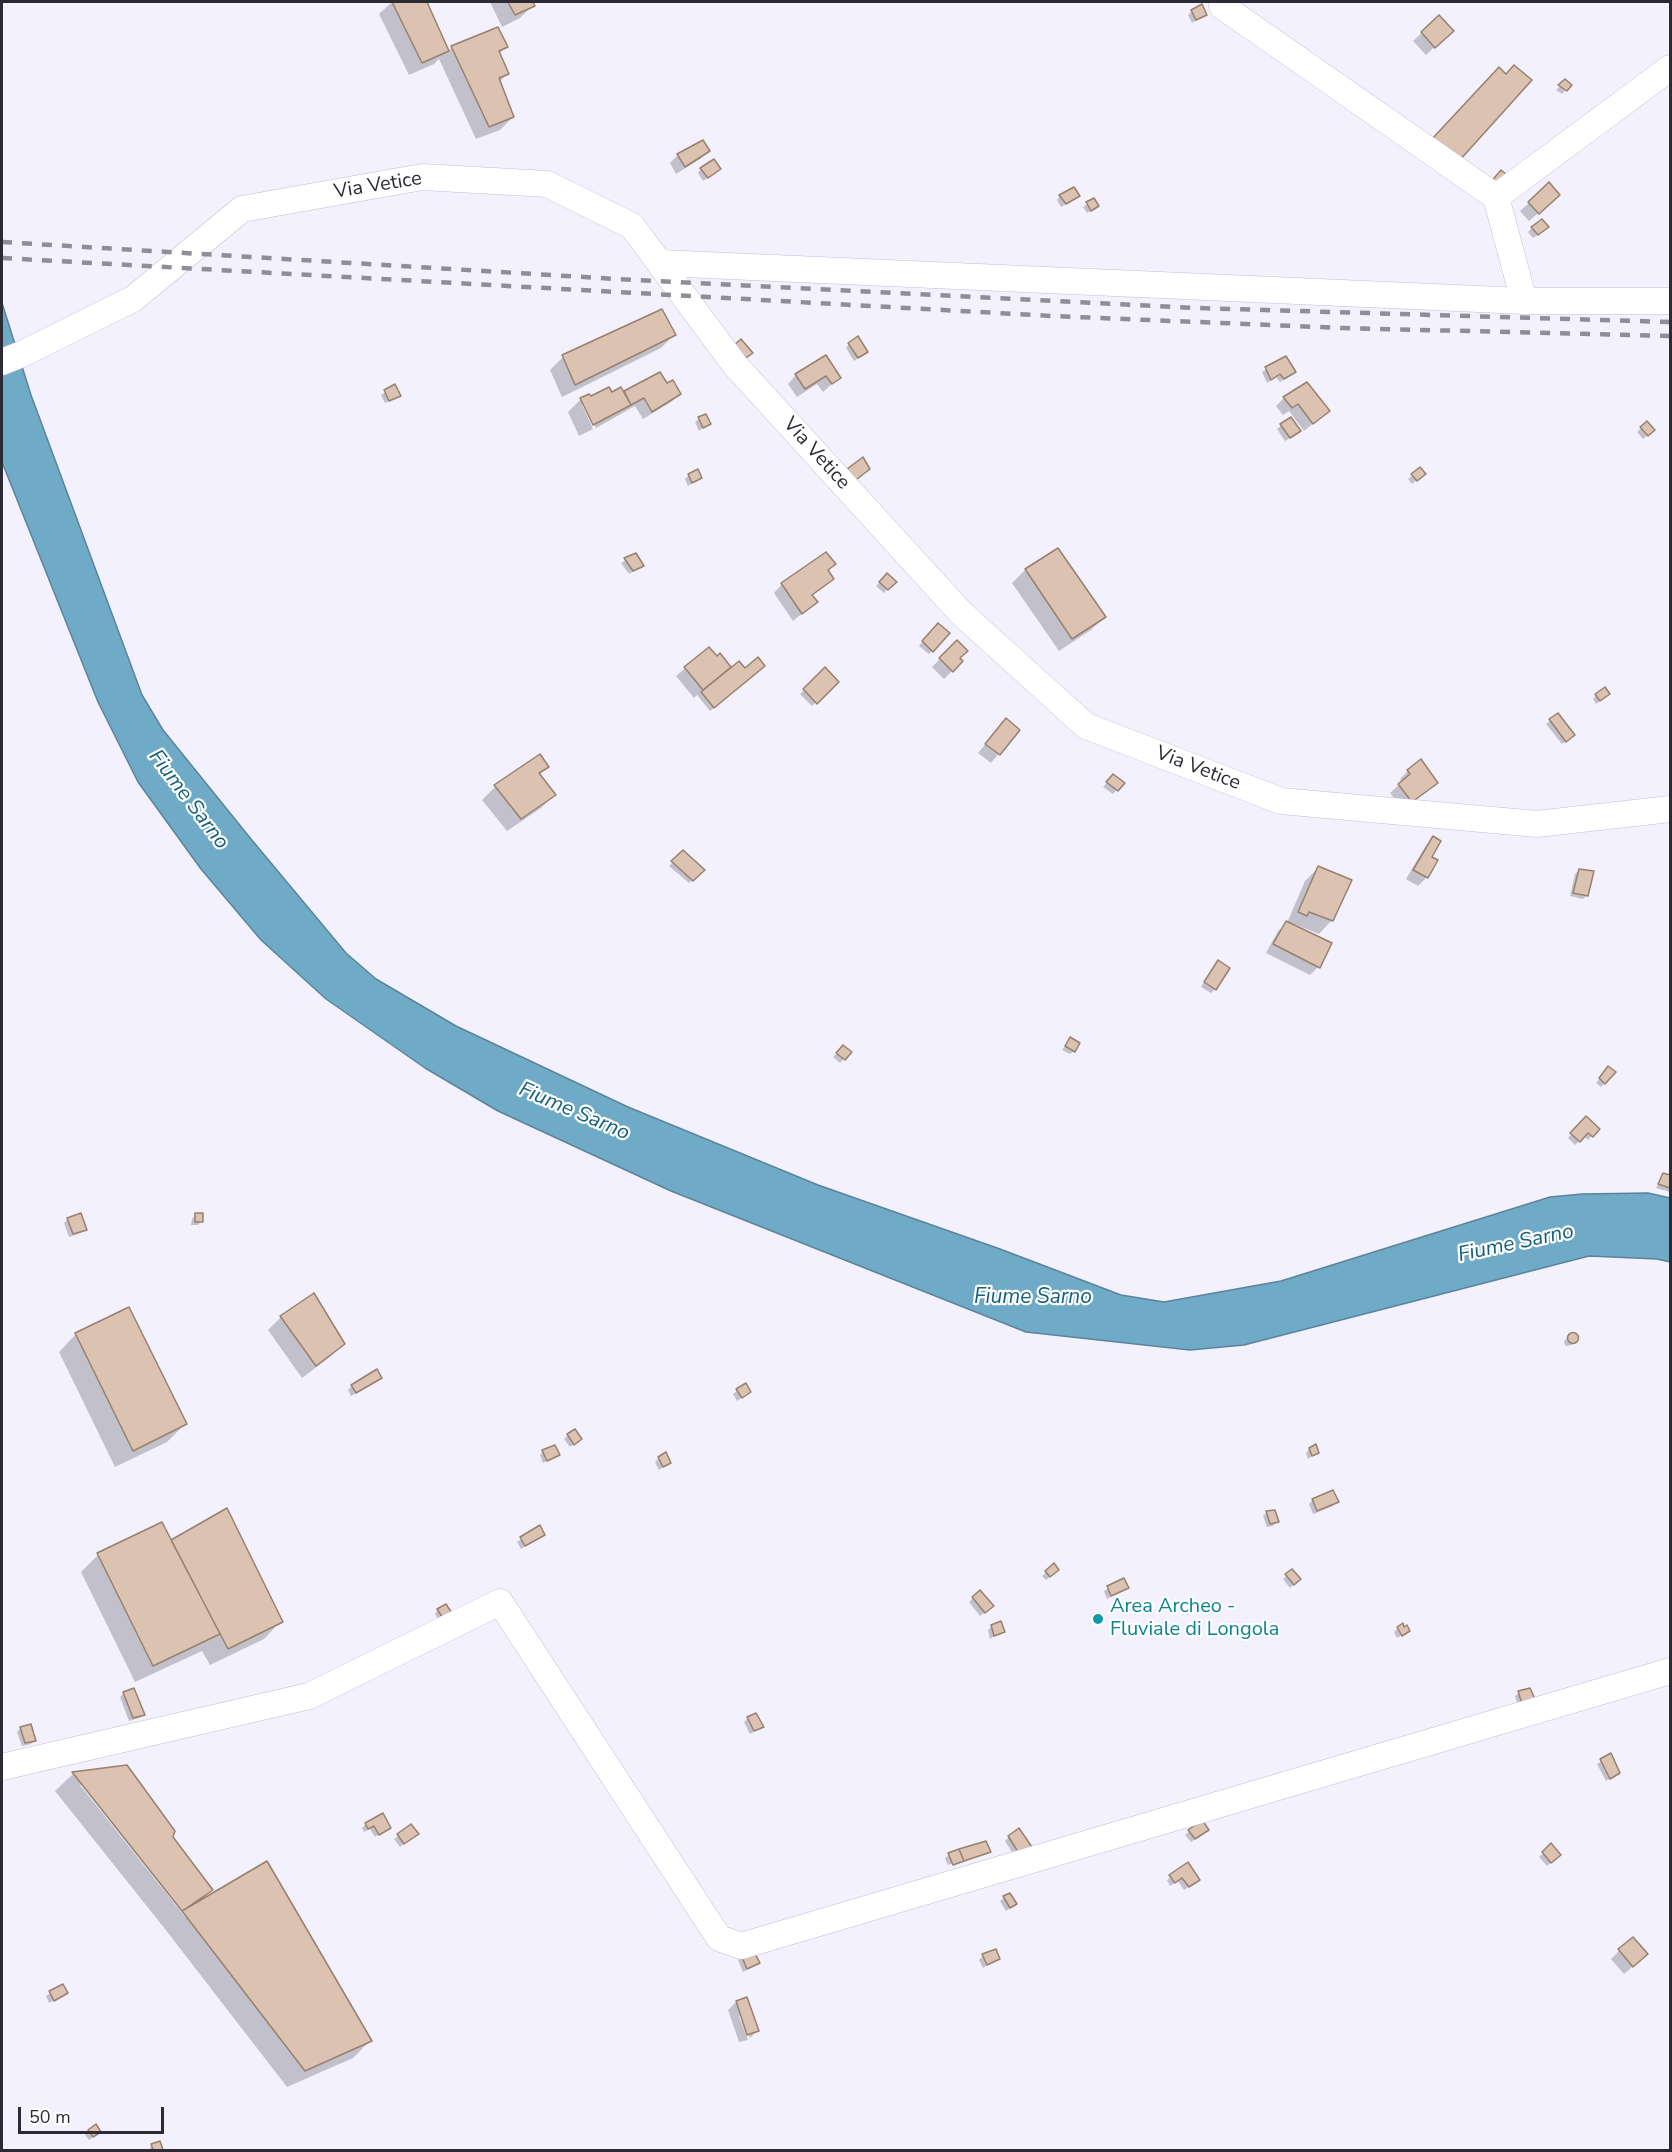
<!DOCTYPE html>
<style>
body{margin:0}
#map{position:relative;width:1672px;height:2152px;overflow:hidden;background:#f3f1fd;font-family:"Nunito Sans",sans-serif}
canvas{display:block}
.frame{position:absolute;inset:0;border:3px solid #2c2a34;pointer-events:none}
.scale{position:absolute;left:18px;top:2107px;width:146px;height:27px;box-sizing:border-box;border:3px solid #2c2a34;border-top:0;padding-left:8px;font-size:18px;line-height:21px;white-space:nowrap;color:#2c2a34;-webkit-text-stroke:4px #fff;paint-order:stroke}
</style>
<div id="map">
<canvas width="1672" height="2152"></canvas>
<div class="frame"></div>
<div class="scale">50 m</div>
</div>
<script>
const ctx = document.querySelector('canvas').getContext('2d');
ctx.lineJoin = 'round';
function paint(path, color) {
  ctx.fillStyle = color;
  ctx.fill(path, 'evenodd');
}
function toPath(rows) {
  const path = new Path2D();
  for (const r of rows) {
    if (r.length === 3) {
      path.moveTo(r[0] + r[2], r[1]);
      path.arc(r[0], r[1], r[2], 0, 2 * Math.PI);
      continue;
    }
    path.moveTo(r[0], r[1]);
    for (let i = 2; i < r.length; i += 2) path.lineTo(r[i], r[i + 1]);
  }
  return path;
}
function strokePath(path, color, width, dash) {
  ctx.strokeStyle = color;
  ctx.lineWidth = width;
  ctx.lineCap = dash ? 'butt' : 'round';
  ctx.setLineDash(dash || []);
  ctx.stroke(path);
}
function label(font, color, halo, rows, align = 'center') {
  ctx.font = font + ' "Nunito Sans",sans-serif';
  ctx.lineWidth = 4.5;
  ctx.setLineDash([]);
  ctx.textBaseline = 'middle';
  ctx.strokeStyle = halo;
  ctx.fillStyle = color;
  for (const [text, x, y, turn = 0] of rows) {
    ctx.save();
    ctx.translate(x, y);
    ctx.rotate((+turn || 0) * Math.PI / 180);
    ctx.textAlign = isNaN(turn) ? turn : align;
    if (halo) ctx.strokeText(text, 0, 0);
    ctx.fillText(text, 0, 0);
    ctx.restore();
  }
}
const water = toPath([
 [2,303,31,395,142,695,163,730,251,839,346,953,376,979,456,1026,628,1107,818,1185,1000,1249,1121,1295,1164,1302,1281,1281,1550,1197,1582,1194,1648,1193,1670,1198,1670,1262,1657,1259,1589,1256,1244,1345,1190,1350,1026,1332,671,1191,498,1111,425,1068,326,999,261,940,201,869,138,782,98,702,2,462,2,303]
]);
const shadow = toPath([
 [392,2,426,2,448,52,452,47,506,47,499,54,507,74,499,83,513,117,500,130,476,139,439,59,434,64,409,75,379,14],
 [490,2,531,2,533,5,520,18,502,27],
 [1192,11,1205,15,1192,23,1188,15],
 [1439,17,1452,31,1426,55,1413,41],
 [1565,81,1570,85,1562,94,1556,90],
 [708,151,700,159,676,174,670,163,678,155],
 [701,169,716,173,703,181,698,173],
 [1549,185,1550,203,1529,221,1520,211],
 [1060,196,1078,196,1061,207,1057,200],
 [1093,200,1094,209,1087,213,1083,207],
 [1532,228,1543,231,1533,238,1528,232],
 [674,335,661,348,562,397,550,370,563,357],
 [849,344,866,352,854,361,846,348],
 [825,357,839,378,823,392,817,384,797,397,788,384,796,375],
 [1286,358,1294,372,1280,382,1276,377,1267,383,1262,372],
 [666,385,679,394,671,402,643,419,635,406,596,428,585,405,582,405,593,429,579,436,568,412,581,399],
 [394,386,399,396,385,403,381,395],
 [1284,398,1328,411,1304,431,1289,411,1283,415,1276,406],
 [699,419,709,423,699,431,695,422],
 [1290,419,1295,435,1285,441,1277,429],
 [1647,423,1653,430,1643,439,1637,432],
 [1420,469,1420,477,1412,484,1408,479],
 [689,475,701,478,688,486,685,479],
 [1058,550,1104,617,1091,630,1059,651,1012,583,1025,570],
 [636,555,642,566,629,574,621,563],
 [827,571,832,579,812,596,816,602,793,621,774,593,782,584],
 [887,575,894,582,884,593,876,586],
 [934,628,948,633,929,654,919,646],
 [957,642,959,658,952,671,944,679,932,667],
 [685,668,725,675,760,669,710,711,697,695,694,698,676,676],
 [825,670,837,682,812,706,800,694],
 [1596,695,1604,698,1596,704,1593,699],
 [1558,715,1569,739,1562,744,1546,724],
 [998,729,1018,730,991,763,978,753],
 [540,756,547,767,539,775,554,795,541,808,507,831,482,800,495,787],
 [1408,771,1436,783,1403,809,1390,793,1402,782,1400,779],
 [1113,776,1123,783,1113,794,1103,787],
 [1433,838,1427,877,1418,886,1406,879,1425,847],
 [683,852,702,870,689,883,669,866],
 [1318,868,1332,920,1319,934,1294,924,1293,926,1318,967,1310,975,1266,953,1278,931,1287,923,1305,881],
 [1579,870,1587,895,1583,899,1570,896,1575,874],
 [1214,966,1215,989,1211,993,1201,987],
 [1070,1039,1074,1051,1070,1054,1062,1050],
 [843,1047,849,1053,840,1063,833,1057],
 [1605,1072,1614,1072,1601,1087,1596,1083],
 [1586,1118,1598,1129,1588,1140,1584,1136,1575,1145,1568,1138],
 [1664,1175,1670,1176,1670,1192,1656,1188],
 [195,1215,201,1221,198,1225,191,1225,192,1219],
 [68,1219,85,1229,81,1233,69,1237,64,1223],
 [281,1317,343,1344,330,1357,302,1378,268,1330],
 [76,1334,185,1424,167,1442,115,1467,59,1352],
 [1572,1334,1576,1335,1576,1341,1572,1345,1566,1346,1564,1343,1565,1340],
 [376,1371,380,1378,376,1382,351,1396,348,1390,352,1386],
 [745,1385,746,1395,737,1401,733,1394],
 [568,1435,576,1442,570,1447,564,1439],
 [1309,1449,1318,1452,1308,1459,1306,1453],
 [543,1451,558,1455,543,1463,540,1455],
 [659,1458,669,1463,659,1470,655,1462],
 [1313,1500,1337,1502,1333,1506,1313,1514,1309,1504],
 [1267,1512,1277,1522,1273,1526,1267,1527,1263,1516],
 [539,1527,543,1535,521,1549,517,1542],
 [171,1542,281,1621,264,1639,210,1665,202,1651,135,1682,81,1572,98,1555],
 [1054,1566,1053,1574,1046,1580,1042,1576],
 [1292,1571,1299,1579,1290,1588,1283,1579],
 [1124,1580,1127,1587,1107,1599,1104,1591],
 [980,1592,988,1610,980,1616,969,1602],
 [438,1610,448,1619,440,1623,435,1614],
 [992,1626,1004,1631,990,1639,988,1630],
 [1398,1628,1404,1629,1404,1634,1397,1638,1394,1632],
 [124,1693,143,1715,139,1718,129,1721,120,1697],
 [1519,1693,1529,1703,1518,1706,1515,1696],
 [748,1718,762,1727,750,1734,744,1722],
 [21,1728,35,1740,31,1744,22,1746,17,1732],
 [1610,1755,1619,1773,1606,1781,1597,1764],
 [127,1767,171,1838,211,1889,202,1900,370,2041,353,2058,287,2087,165,1929,55,1791,73,1774],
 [80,1785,84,1785,188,1916,186,1918],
 [1202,1822,1207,1830,1191,1842,1185,1835],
 [366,1824,389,1828,375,1837,370,1829,364,1832,362,1828],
 [411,1827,417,1834,400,1847,394,1839],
 [1009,1837,1030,1847,1015,1857,1005,1841],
 [1551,1846,1559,1855,1547,1866,1539,1857],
 [986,1852,948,1865,945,1858,949,1855,989,1852,986,1855],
 [1188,1864,1195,1883,1184,1890,1178,1881,1170,1886,1167,1880],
 [1004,1898,1015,1904,1006,1911,1000,1901],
 [1620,1950,1638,1962,1624,1974,1611,1959],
 [983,1956,998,1958,983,1968,979,1960],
 [741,1957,758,1963,743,1972,738,1960],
 [62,1986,66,1993,49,2003,46,1996],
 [736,2002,757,2031,750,2038,742,2015,739,2016,748,2040,739,2042,728,2010],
 [95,2126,99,2132,89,2140,85,2135],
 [152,2145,161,2150,149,2150]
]);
const building = toPath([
 [392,2,427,2,449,51,422,63,392,2],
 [508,2,533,2,535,6,515,15,508,2],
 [1202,4,1207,15,1196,20,1191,10,1202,4],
 [1439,15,1454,31,1435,48,1421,32,1439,15],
 [498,27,508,47,499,51,509,74,499,78,514,117,489,127,451,46,498,27],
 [1514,65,1532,80,1459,161,1431,140,1499,67,1506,74,1514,65],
 [1565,79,1572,85,1567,91,1558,85,1565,79],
 [703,140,710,151,685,167,677,154,703,140],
 [714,159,721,169,708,178,700,168,714,159],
 [1501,170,1507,175,1499,190,1489,184,1501,170],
 [1549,182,1560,195,1539,214,1528,202,1549,182],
 [1074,187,1080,196,1066,204,1059,195,1074,187],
 [1094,198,1099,206,1091,211,1086,202,1094,198],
 [1542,219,1549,227,1538,235,1531,227,1542,219],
 [662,309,676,335,575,385,562,355,662,309],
 [858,336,868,352,858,358,848,343,858,336],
 [741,339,753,353,743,360,732,347,741,339],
 [826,355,841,378,832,384,826,376,805,389,795,374,826,355],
 [1286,356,1296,372,1284,379,1280,374,1271,380,1265,367,1286,356],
 [660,372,667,383,673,380,681,394,652,412,644,398,631,405,624,391,660,372],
 [1307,382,1330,411,1313,424,1298,404,1292,408,1283,397,1307,382],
 [395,384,401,396,389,401,384,390,395,384],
 [609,387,612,392,621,387,631,405,593,425,580,398,589,394,591,396,609,387],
 [706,414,711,424,703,428,698,417,706,414],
 [1291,417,1301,431,1290,438,1280,424,1291,417],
 [1647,421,1655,430,1648,436,1640,427,1647,421],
 [863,457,870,469,852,483,843,472,863,457],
 [1420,467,1426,474,1417,481,1411,474,1420,467],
 [698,469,702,478,692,483,688,474,698,469],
 [1058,548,1106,617,1072,639,1025,569,1058,548],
 [826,552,836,564,828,570,834,579,812,595,818,602,802,614,781,583,826,552],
 [636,553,644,566,633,571,624,558,636,553],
 [887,573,897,582,888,590,879,582,887,573],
 [938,623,950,633,933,652,922,641,938,623],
 [957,640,968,651,960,658,963,661,953,672,939,658,957,640],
 [709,647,717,656,720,653,731,667,703,690,684,667,709,647],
 [758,657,765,666,714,708,701,692,739,661,745,668,758,657],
 [825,667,839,682,817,704,803,689,825,667],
 [1605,687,1610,694,1600,701,1595,694,1605,687],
 [1558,713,1575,735,1566,742,1549,719,1558,713],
 [1006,718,1020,730,1000,755,985,744,1006,718],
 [540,754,549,767,539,773,556,795,521,819,494,785,540,754],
 [1421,759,1438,783,1412,802,1398,784,1410,774,1407,770,1421,759],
 [1113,774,1125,783,1118,791,1106,782,1113,774],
 [1433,836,1441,841,1432,857,1438,860,1428,878,1413,870,1433,836],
 [683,850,705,870,693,881,671,861,683,850],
 [1318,866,1352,880,1333,921,1309,912,1307,916,1298,912,1318,866],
 [1579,869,1594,871,1588,896,1573,893,1579,869],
 [1286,921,1332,943,1320,968,1273,944,1286,921],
 [1218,960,1230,968,1216,990,1204,982,1218,960],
 [1070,1037,1080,1043,1075,1052,1065,1046,1070,1037],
 [843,1045,852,1052,845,1060,836,1053,843,1045],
 [1608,1066,1616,1072,1605,1084,1599,1078,1608,1066],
 [1586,1116,1600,1129,1593,1137,1588,1133,1580,1142,1570,1133,1586,1116],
 [1663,1173,1670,1175,1670,1188,1658,1184,1663,1173],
 [81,1213,87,1230,73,1234,67,1218,81,1213],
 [195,1213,203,1213,203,1222,195,1222,195,1213],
 [314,1293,345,1344,316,1366,280,1316,314,1293],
 [129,1307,187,1424,133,1451,75,1333,129,1307],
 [1573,1338,5.5],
 [377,1369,382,1378,356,1393,351,1385,377,1369],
 [746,1383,751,1392,742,1398,736,1389,746,1383],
 [575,1429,582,1439,574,1445,567,1434,575,1429],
 [1316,1444,1319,1453,1312,1456,1309,1448,1316,1444],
 [555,1445,560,1455,547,1461,542,1450,555,1445],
 [666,1452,671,1463,663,1467,658,1457,666,1452],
 [1333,1490,1339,1502,1317,1511,1312,1499,1333,1490],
 [227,1508,283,1622,228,1649,171,1540,227,1508],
 [1275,1510,1279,1522,1270,1524,1266,1511,1275,1510],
 [162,1522,220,1634,153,1666,97,1553,162,1522],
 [540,1525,545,1535,525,1546,520,1537,540,1525],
 [1054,1563,1059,1570,1050,1577,1045,1571,1054,1563],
 [1292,1569,1301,1579,1294,1585,1285,1574,1292,1569],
 [1124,1578,1129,1588,1111,1596,1107,1586,1124,1578],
 [980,1590,994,1606,985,1613,972,1597,980,1590],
 [446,1604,453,1615,444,1620,437,1609,446,1604],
 [1001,1621,1005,1632,994,1636,991,1625,1001,1621],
 [1403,1623,1404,1627,1407,1625,1410,1631,1402,1636,1397,1627,1403,1623],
 [134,1688,145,1715,133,1718,123,1692,134,1688],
 [1530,1688,1535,1699,1522,1704,1518,1691,1530,1688],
 [756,1713,764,1727,754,1731,747,1717,756,1713],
 [31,1724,36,1741,25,1743,20,1727,31,1724],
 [1611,1753,1620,1773,1610,1779,1600,1759,1611,1753],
 [127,1765,175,1831,173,1837,213,1890,182,1911,72,1772,127,1765],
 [383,1813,391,1828,379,1835,374,1826,368,1829,365,1823,383,1813],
 [1202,1820,1209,1830,1195,1839,1188,1830,1202,1820],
 [411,1824,419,1834,404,1844,397,1834,411,1824],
 [1019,1828,1032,1847,1020,1855,1008,1836,1019,1828],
 [986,1841,991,1852,964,1861,959,1849,986,1841],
 [1551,1843,1561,1855,1551,1863,1542,1852,1551,1843],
 [959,1849,964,1861,953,1865,948,1853,959,1849],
 [267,1861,372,2041,305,2071,182,1911,267,1861],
 [1188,1862,1200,1880,1189,1887,1182,1878,1175,1883,1169,1875,1188,1862],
 [1010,1893,1017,1904,1010,1908,1003,1896,1010,1893],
 [1633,1937,1648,1954,1633,1967,1618,1949,1633,1937],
 [996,1949,1000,1959,987,1965,982,1954,996,1949],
 [753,1950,760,1963,747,1969,741,1955,753,1950],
 [63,1984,68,1993,54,2001,49,1991,63,1984],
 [747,1997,759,2031,747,2035,736,2001,747,1997],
 [96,2124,101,2132,93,2137,88,2130,96,2124],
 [160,2141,163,2150,153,2150,151,2144,160,2141]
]);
const minor = toPath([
 [1222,6,1496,197,1670,68],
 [1496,197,1524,301],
 [660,263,1524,301,1670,301],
 [2,362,22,354,133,299,242,209,422,177,547,184,632,226,735,365,961,613,1086,726,1281,801,1537,824,1670,809],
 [2,1767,309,1696,500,1602,719,1938,741,1946,1670,1671]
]);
const rail = toPath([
 [2,242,617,279,1197,308,1670,322],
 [2,258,1052,316,1343,328,1670,336]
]);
const markers = [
 [1098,1619,6,"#0f9aa8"]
];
const streetNames = [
 ["Via Vetice",378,186,-9],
 ["Via Vetice",816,454,48],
 ["Via Vetice",1198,769,21]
];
const cultureNames = [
 ["Area Archeo -",1110,1607],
 ["Fluviale di Longola",1110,1630]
];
const waterNames = [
 ["Fiume Sarno",188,800,53],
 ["Fiume Sarno",574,1112,23],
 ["Fiume Sarno",1516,1244,-12],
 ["Fiume Sarno",1033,1298]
];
paint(water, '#6fabc7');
strokePath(water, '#5b849b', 1.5);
paint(shadow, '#0003');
paint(building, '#dcc2b0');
strokePath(building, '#97806e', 1.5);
strokePath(minor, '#c1bdd8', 27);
strokePath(minor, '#fff', 26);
strokePath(rail, '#8f8d98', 4.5, [10, 10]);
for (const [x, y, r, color] of markers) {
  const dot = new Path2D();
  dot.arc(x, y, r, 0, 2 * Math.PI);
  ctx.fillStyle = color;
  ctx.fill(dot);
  strokePath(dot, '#fff', 2);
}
label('20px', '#2c2a34', '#fff', streetNames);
label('20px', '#0d838f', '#fff', cultureNames, 'left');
label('italic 21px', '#14607d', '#fff', waterNames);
</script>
